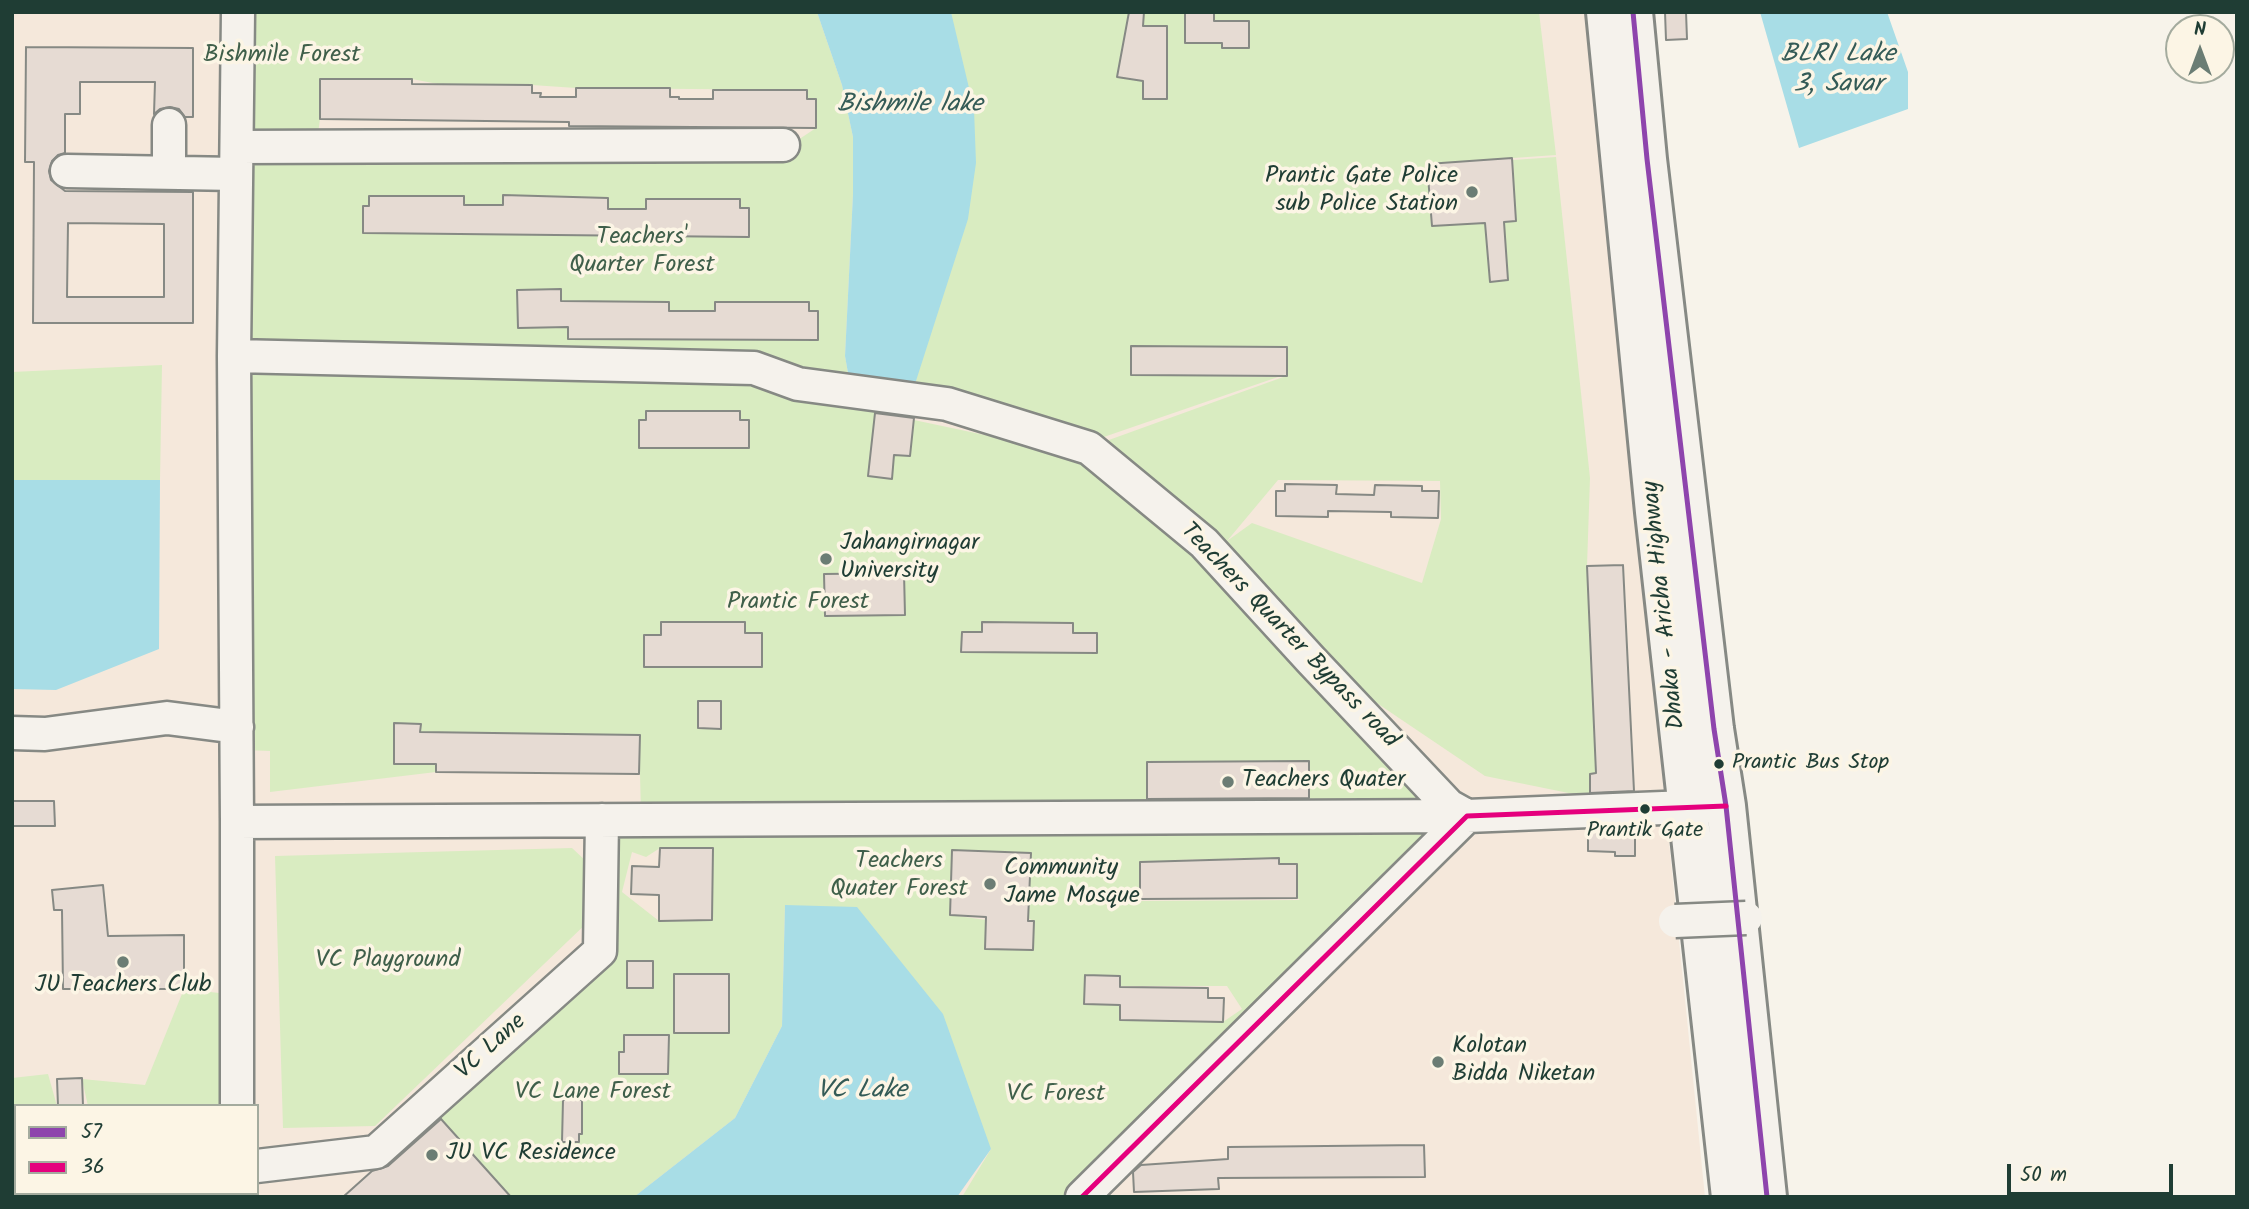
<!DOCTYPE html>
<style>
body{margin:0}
#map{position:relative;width:2249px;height:1209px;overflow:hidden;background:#f7f3ea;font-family:Kalam,sans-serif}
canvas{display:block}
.frame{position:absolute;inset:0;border:14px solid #1f3d34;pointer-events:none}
.legend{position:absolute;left:14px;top:1104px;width:245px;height:91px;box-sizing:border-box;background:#fcf5e5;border:2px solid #a4ab9e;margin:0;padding:9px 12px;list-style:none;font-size:21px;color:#1f3d34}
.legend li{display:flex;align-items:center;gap:14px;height:35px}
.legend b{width:35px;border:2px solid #a4ab9e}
.north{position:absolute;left:2165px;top:14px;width:70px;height:70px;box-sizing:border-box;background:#fcf5e5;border:2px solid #a4ab9e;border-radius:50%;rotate:0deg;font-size:19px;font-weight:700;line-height:28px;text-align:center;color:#1f3d34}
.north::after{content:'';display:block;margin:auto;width:24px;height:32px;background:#6b7d74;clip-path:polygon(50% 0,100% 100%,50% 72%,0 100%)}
.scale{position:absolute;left:2007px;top:1164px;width:166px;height:32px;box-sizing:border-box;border:4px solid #1f3d34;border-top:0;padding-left:9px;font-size:21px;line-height:24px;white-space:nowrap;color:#1f3d34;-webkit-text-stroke:5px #fcf5e5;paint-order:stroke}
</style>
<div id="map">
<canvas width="2249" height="1209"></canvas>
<div class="frame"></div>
<ul class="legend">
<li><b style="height:9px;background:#8e44ad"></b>57</li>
<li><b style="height:9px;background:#e5007d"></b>36</li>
</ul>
<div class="north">N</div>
<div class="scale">50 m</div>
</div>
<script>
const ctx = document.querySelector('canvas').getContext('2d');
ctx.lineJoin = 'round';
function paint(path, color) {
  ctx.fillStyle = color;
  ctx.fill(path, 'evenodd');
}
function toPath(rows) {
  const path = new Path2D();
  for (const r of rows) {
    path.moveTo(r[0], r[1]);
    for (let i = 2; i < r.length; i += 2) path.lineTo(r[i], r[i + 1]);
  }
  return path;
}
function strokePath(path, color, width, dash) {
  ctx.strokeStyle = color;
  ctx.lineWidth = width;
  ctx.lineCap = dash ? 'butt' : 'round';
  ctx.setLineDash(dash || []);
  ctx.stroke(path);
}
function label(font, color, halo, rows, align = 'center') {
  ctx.font = font + ' Kalam,sans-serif';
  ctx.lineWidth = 7;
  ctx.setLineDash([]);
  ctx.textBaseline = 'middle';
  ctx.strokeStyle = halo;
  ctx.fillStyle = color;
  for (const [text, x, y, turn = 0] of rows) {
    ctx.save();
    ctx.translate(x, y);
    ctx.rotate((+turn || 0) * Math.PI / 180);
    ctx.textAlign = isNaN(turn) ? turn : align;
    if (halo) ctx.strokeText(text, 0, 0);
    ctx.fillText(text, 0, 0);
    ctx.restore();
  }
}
const built = toPath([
 [12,12,1585,12,1705,1197,12,1197],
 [16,1106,257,1106,257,1193,16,1193]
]);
const green = toPath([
 [238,12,817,12,842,85,853,137,853,194,845,356,848,373,841,389,798,382,236,354,241,151,783,150,816,128,816,99,807,99,807,90,576,88,532,85,438,84,412,79,320,79,320,119,317,141,237,147],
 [951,12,1539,12,1556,155,1428,164,1432,226,1516,221,1513,160,1556,157,1590,478,1587,566,1598,799,1485,776,1353,687,1095,445,1286,376,1286,347,1132,346,1132,375,1278,377,1098,439,915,384,952,21],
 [1278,480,1440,481,1441,519,1422,583,1252,523,1227,541],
 [238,364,731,366,791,394,1084,456,1199,553,1451,812,1309,814,1308,761,1147,762,1147,803,641,813,639,735,437,733,436,772,270,792,270,751,245,750],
 [162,365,160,480,12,480,12,372],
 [1306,826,1307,835,1428,833,1067,1197,962,1197,991,1149,785,905,782,1026,735,1118,634,1197,511,1197,429,1106,600,951,602,829],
 [660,848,713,848,712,920,659,921,622,892,632,852,646,857],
 [953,851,1030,853,1028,918,1034,921,1033,950,985,949,986,920,951,915],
 [1229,858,1249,858,1249,862,1263,858,1278,858,1279,864,1297,865,1297,898,1300,900,1140,901,1140,862,1172,871,1173,860,1214,859,1214,872,1228,872],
 [627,961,653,961,653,988,628,988],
 [675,974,729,974,729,1033,675,1033],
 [1227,986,1242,1009,1223,1022,1120,1020,1118,986],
 [572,848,588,863,592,918,375,1126,283,1128,275,856],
 [184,989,228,994,234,1106,88,1106,82,1079,145,1085],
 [48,1074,57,1106,16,1106,16,1193,237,1193,237,1197,12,1197,12,1078]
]);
const water = toPath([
 [817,12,951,12,974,109,976,163,968,219,915,384,857,380,848,373,845,356,853,194,853,137,842,85],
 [1760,12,1887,12,1908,72,1908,109,1799,148],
 [12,480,160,480,159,649,56,690,12,689],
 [785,905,857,907,943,1014,991,1149,957,1197,634,1197,735,1118,782,1026],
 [12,1123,16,1123,16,1193,171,1193,170,1197,12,1197]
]);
const building = toPath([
 [1129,12,1144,12,1143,26,1167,26,1167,99,1143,99,1143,81,1117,77,1129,12],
 [1185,12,1214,12,1214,21,1249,21,1249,48,1222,48,1222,43,1185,43,1185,12],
 [1665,12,1686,12,1687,39,1666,40,1665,12],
 [26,47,193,48,193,117,185,117,179,109,170,107,160,109,154,114,155,82,80,82,80,114,65,114,65,153,58,155,52,161,49,171,51,180,65,191,193,192,193,323,33,323,34,162,25,162,26,47],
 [68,223,164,224,164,297,67,297,68,223],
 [320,79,412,79,412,84,532,85,532,93,541,93,540,97,576,97,576,88,670,88,670,97,679,97,679,99,713,99,713,90,807,90,807,99,816,99,816,128,569,126,569,122,320,119,320,79],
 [1512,158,1516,221,1504,222,1508,280,1490,282,1485,223,1432,226,1427,164,1512,158],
 [503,195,608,198,608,209,646,209,646,199,740,199,740,208,749,208,749,237,363,233,363,206,369,206,369,196,464,196,464,205,503,205,503,195],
 [561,289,561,301,669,302,669,311,715,311,715,302,809,302,809,311,818,311,818,340,568,339,568,327,518,328,517,290,561,289],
 [1131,346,1287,347,1287,376,1131,375,1131,346],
 [646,411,740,411,740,420,749,420,749,448,639,448,639,420,646,420,646,411],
 [875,413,914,418,910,456,894,455,892,479,868,476,875,413],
 [1285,484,1337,485,1336,494,1374,495,1375,485,1422,486,1422,491,1439,491,1438,518,1391,517,1391,512,1328,511,1328,517,1276,516,1276,491,1285,491,1285,484],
 [1623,565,1634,791,1590,793,1590,774,1596,773,1587,566,1623,565],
 [904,573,905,615,825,616,824,574,904,573],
 [661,622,745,622,745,633,762,633,762,667,644,667,644,635,661,635,661,622],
 [982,622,1073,623,1073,633,1097,633,1097,653,961,652,962,632,982,632,982,622],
 [698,701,721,701,721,729,698,728,698,701],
 [394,723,421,724,420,732,640,735,639,774,436,772,436,764,394,764,394,723],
 [1309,761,1309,798,1147,799,1147,762,1309,761],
 [12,801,54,801,55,826,12,826,12,801],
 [1635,828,1635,856,1615,856,1615,852,1588,851,1588,829,1635,828],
 [660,848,713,848,712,920,659,921,659,895,631,894,632,866,659,867,660,848],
 [952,850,1031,853,1028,921,1034,921,1033,950,985,949,986,917,950,915,952,850],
 [1279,858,1279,864,1297,864,1297,898,1140,899,1140,862,1279,858],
 [103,885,108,936,184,935,184,989,63,989,62,910,54,910,52,890,103,885],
 [627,961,653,961,653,988,627,988,627,961],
 [674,974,729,974,729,1033,674,1033,674,974],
 [1085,975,1120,976,1120,987,1208,988,1208,998,1224,998,1223,1022,1120,1020,1120,1005,1084,1004,1085,975],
 [624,1035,669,1035,668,1074,619,1074,619,1052,624,1052,624,1035],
 [82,1078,83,1106,58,1106,57,1079,82,1078],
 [563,1100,582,1100,582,1134,579,1134,579,1142,562,1142,563,1100],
 [441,1119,511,1197,343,1197,372,1171,388,1166,441,1119],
 [1424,1145,1425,1177,1218,1178,1219,1189,1134,1192,1133,1172,1141,1165,1228,1159,1228,1147,1424,1145]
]);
const minor = toPath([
 [237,147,783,145],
 [67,171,236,174],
 [169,173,169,125],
 [234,356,754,368,798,384,947,404,1089,448,1204,543,1311,660,1449,806,1467,816],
 [12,733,45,734,167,718,237,727],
 [237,822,234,356,238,12],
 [237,1106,237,822,1467,816],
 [257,1166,376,1152,600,951,602,820],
 [237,1197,237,1193],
 [1082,1197,1467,816,1712,806]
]);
const highway = toPath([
 [1606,12,1655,512,1731,1197],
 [1633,12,1647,159,1714,729,1726,806,1767,1197]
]);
const minorBridge = toPath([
 [1675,921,1746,918]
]);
const bus1 = toPath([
 [1633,12,1647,159,1714,729,1726,806,1767,1197]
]);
const bus2 = toPath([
 [1082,1197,1467,816,1726,806]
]);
const markers = [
 [1472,192,7,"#6b7d74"],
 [826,559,7,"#6b7d74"],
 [1719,764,6,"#1f3d34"],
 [1228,782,7,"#6b7d74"],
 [1645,809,6,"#1f3d34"],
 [990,884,7,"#6b7d74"],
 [123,962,7,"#6b7d74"],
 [1438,1062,7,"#6b7d74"],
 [432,1155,7,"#6b7d74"]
];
const busNames = [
 ["Prantic Bus Stop",1732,764],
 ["Prantik Gate",1645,832,"center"]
];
const parkNames = [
 ["Bishmile Forest",282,57],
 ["Teachers'",642,239],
 ["Quarter Forest",642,267],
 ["Prantic Forest",798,604],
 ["Teachers",899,863],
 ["Quater Forest",899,891],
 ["VC Playground",388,962],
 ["VC Lane Forest",593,1094],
 ["VC Forest",1056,1096]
];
const poiNames = [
 ["Prantic Gate Police",1458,178,"right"],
 ["sub Police Station",1458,206,"right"],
 ["Jahangirnagar",840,545],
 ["University",840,573],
 ["Teachers Quater",1242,782],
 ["Community",1004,870],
 ["Jame Mosque",1004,898],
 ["JU Teachers Club",123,987,"center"],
 ["Kolotan",1452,1048],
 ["Bidda Niketan",1452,1076],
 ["JU VC Residence",446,1155]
];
const streetNames = [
 ["Dhaka - Aricha Highway",1666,605,-96],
 ["Teachers Quarter Bypass road",1288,637,46],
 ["VC Lane",492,1048,-42]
];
const waterNames = [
 ["BLRI Lake",1838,57],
 ["3, Savar",1838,87],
 ["Bishmile lake",910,107],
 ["VC Lake",862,1093]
];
paint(built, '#f5e8db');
paint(green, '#d9ecc1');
paint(water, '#a8dde6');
paint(building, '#e6dbd3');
strokePath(building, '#868984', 2);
strokePath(minor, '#868984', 37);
strokePath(highway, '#868984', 44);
strokePath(minor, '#f5f2ec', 32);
strokePath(highway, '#f5f2ec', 38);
strokePath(minorBridge, '#868984', 37, []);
strokePath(minorBridge, '#f5f2ec', 32);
strokePath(bus1, '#8e44ad', 5);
strokePath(bus2, '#e5007d', 5);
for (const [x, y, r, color] of markers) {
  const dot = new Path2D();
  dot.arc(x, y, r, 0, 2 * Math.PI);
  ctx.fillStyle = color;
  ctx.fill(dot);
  strokePath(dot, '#fcf5e5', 2.5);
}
label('22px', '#1f3d34', '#fcf5e5', busNames, 'left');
label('24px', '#3f5f4a', '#fcf5e5', parkNames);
label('24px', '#1f3d34', '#fcf5e5', poiNames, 'left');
label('24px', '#1f3d34', '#fcf5e5', streetNames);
label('italic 26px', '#345b57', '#fcf5e5', waterNames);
</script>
